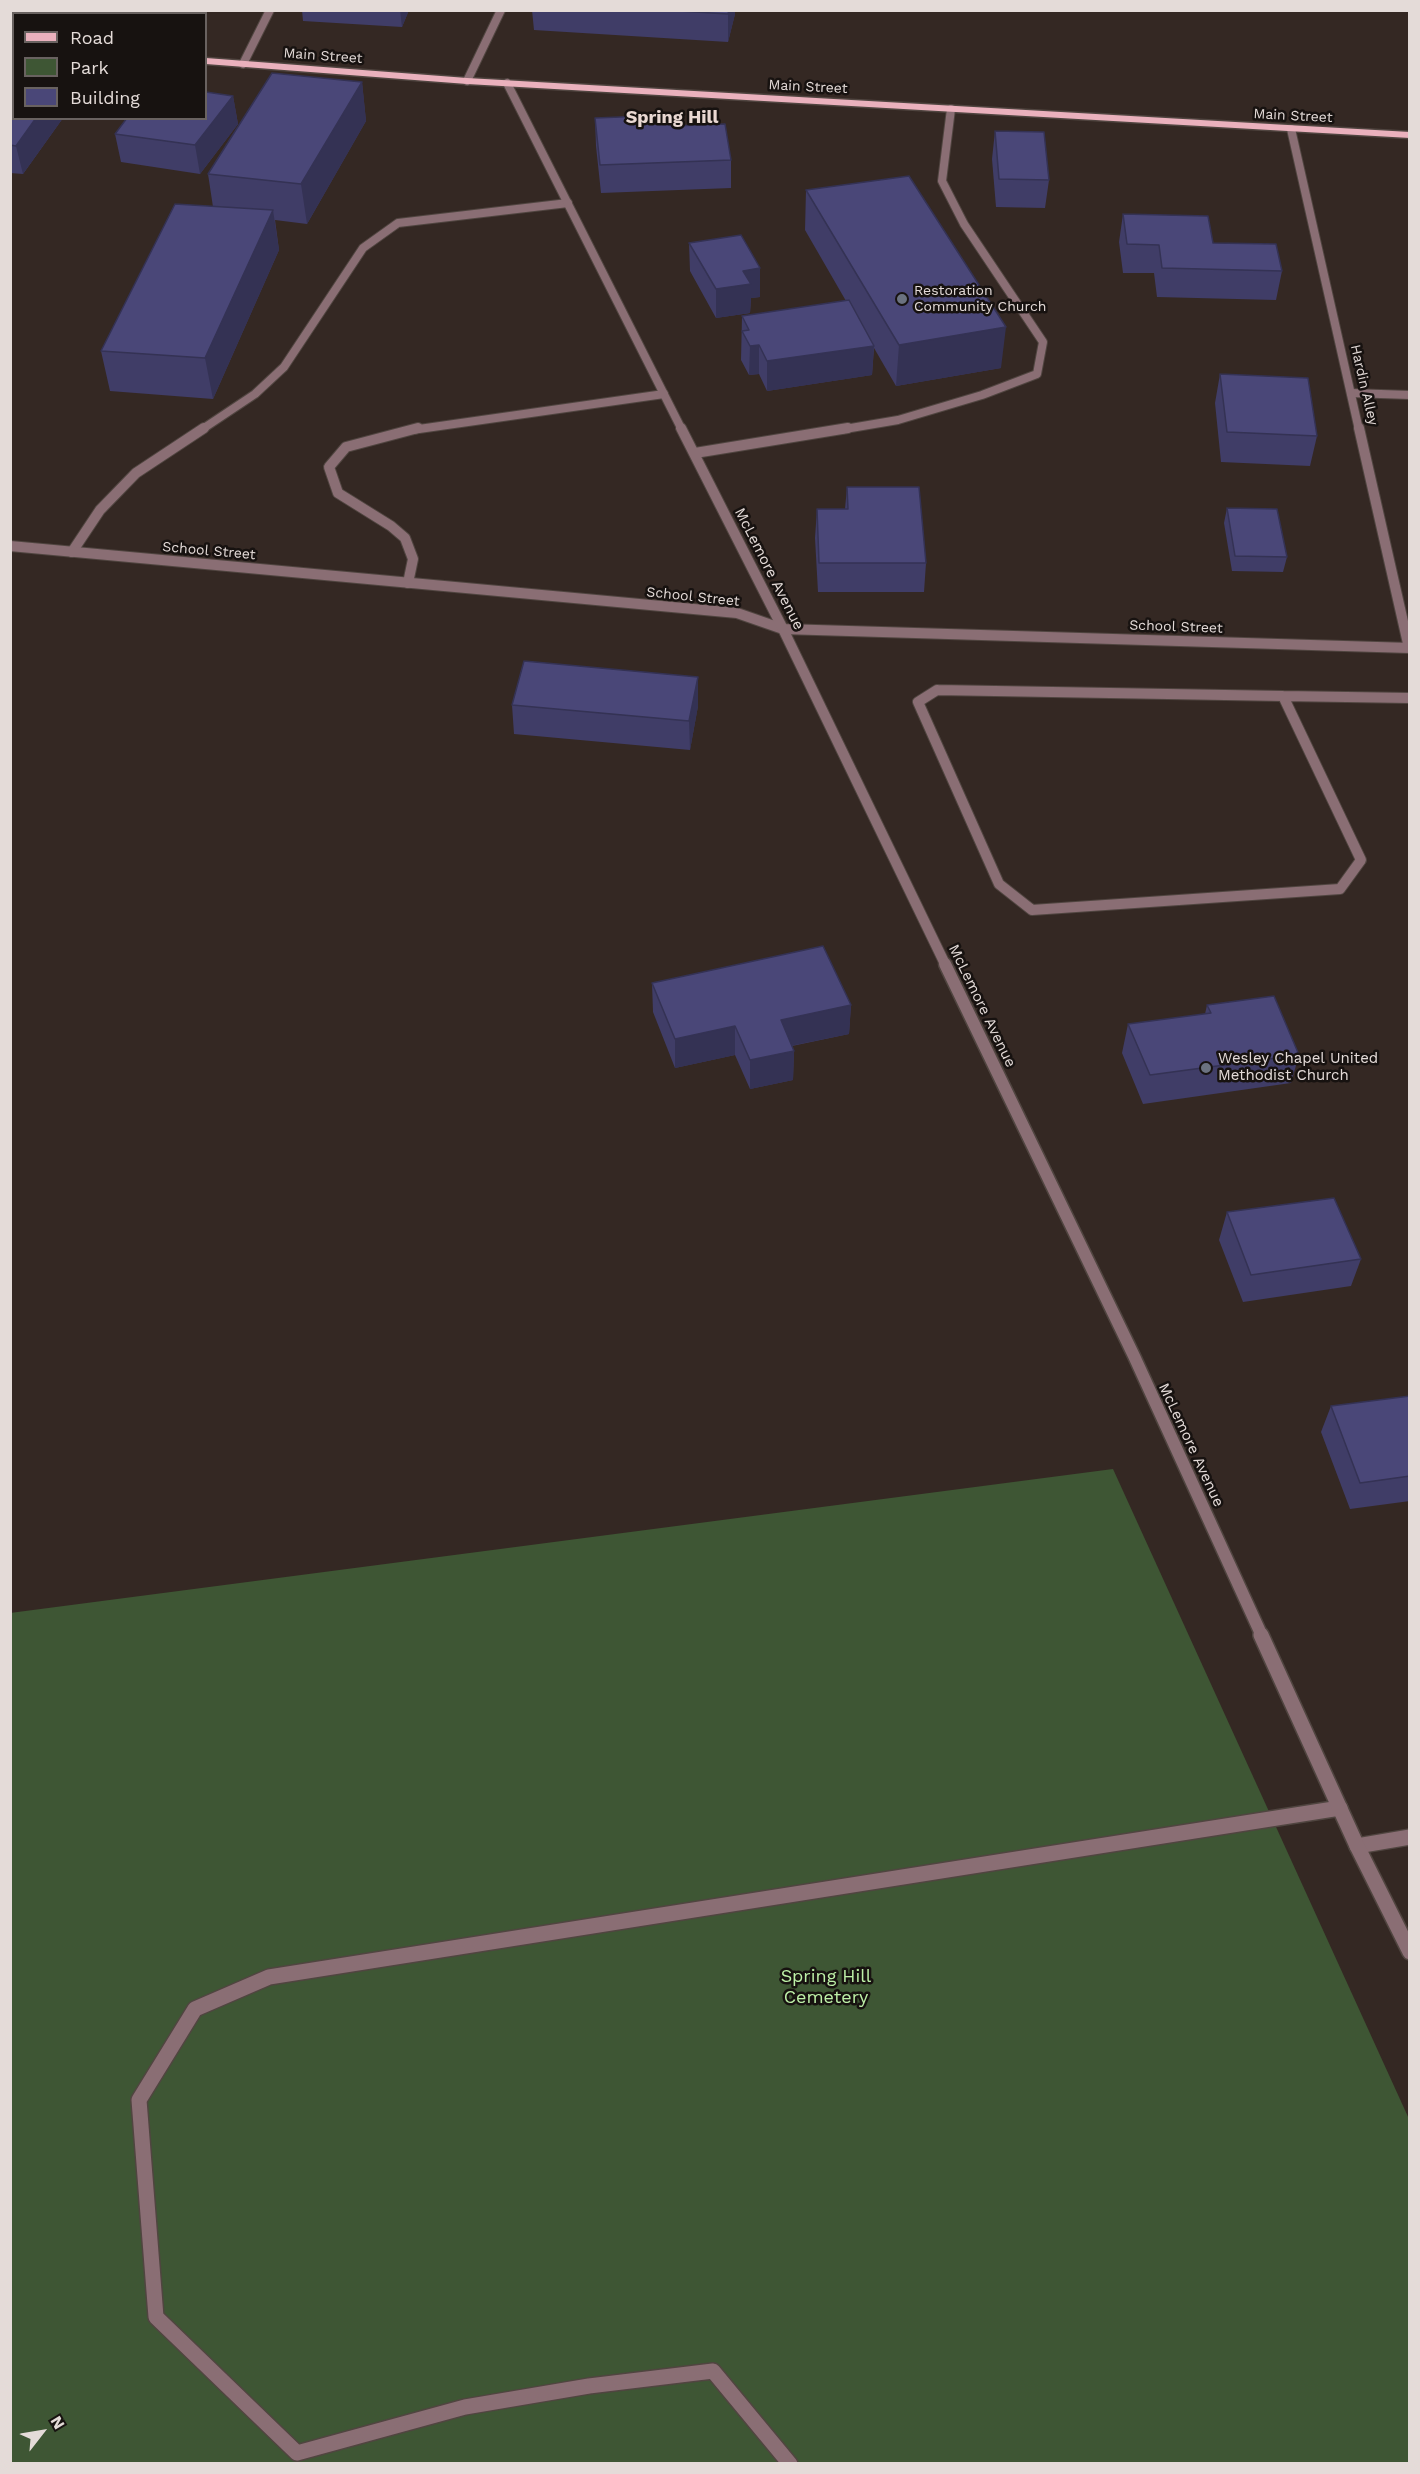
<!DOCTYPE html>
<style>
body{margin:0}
#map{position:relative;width:1420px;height:2474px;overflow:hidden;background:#342823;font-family:"Work Sans",sans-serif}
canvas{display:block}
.frame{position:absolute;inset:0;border:12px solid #e4dbd8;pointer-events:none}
.legend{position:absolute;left:12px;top:12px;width:195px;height:108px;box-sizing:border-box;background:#171210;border:2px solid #696260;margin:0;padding:8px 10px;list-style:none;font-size:18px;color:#e4dbd8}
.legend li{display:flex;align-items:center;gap:12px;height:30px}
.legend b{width:30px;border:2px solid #696260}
.north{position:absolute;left:12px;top:2402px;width:60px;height:60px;-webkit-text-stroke:4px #171210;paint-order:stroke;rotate:59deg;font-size:16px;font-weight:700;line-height:24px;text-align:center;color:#e4dbd8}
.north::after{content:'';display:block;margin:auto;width:21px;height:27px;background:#e4dbd8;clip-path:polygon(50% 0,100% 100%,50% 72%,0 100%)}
</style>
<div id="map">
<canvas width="1420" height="2474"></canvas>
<div class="frame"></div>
<ul class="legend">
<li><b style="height:8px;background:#eab1bd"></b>Road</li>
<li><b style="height:16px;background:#3e5634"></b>Park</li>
<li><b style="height:16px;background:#4a4778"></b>Building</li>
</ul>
<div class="north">N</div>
</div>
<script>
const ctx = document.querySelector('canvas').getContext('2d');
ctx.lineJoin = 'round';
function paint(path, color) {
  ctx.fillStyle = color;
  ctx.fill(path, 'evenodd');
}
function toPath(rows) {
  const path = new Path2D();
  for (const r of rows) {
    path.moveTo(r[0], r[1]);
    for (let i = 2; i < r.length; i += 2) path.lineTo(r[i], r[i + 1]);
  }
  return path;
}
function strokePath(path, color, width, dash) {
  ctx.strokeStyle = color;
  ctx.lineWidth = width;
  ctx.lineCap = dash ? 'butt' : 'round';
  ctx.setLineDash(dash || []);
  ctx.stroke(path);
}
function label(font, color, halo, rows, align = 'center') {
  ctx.font = font + ' "Work Sans",sans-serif';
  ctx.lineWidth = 5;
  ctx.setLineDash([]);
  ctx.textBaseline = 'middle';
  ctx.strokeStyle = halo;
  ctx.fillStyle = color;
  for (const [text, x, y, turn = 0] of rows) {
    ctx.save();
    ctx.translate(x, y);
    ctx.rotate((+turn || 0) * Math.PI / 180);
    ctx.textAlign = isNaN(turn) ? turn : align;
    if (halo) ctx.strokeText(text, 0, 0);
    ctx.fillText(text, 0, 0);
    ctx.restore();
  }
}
const green = toPath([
 [1113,1469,1409,2119,1409,2463,11,2463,10,1613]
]);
const serviceFar2 = toPath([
 [169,14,170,10],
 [243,64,270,10],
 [1351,393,1410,395],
 [201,430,255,394,284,367,363,248,398,223,568,203],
 [412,430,664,394],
 [839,430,898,420,982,395,1037,374,1043,342,964,224,942,181,951,109]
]);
const serviceFar1 = toPath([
 [695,453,848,428],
 [72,552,100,510,136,473,204,428],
 [408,583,413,559,405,538,391,526,338,493,329,467,346,447,418,428],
 [937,690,1283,696,1361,860,1340,889,1032,910,999,884,918,702,937,690],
 [1283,696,1410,698]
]);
const service = toPath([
 [790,2464,713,2371,589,2386,465,2407,297,2453,156,2317,139,2100,195,2009,269,1977,1340,1808]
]);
const minorFar2 = toPath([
 [467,81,501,10],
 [1291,129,1359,430]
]);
const minorFar1 = toPath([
 [1359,428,1409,648],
 [10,546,737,613,783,629,1410,648]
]);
const minor = toPath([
 [1357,1846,1410,1837]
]);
const tertiaryFar3 = toPath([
 [507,83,682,430]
]);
const tertiaryFar2 = toPath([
 [681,428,783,629,946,966]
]);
const tertiaryFar1 = toPath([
 [945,964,1134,1356,1262,1636]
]);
const tertiary = toPath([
 [1261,1635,1357,1846,1410,1952]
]);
const primary = toPath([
 [10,43,14,44,14,50,10,49,10,43],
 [206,58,467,78,1410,132,1410,138,467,84,206,64,206,58]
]);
const wall = toPath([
 [110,10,153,10,151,14],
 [302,10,409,10,402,27,303,21],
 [532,10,735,10,735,14,728,42,534,30],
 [362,82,366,121,307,224,275,220,279,250,213,399,110,391,101,351,213,207,208,174],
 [10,95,14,118,63,118,23,174,10,173],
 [233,96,238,124,200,174,121,162,115,134],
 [595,118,672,126,731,160,731,188,601,193,596,146],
 [995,131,1049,180,1045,208,996,207,992,159],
 [806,190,1001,368,896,386,874,348,872,375,767,391,759,374,749,375,741,360,742,316,846,301,805,230],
 [1123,214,1213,243,1282,271,1276,300,1157,297,1154,273,1123,273,1119,242],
 [689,243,760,297,751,298,750,313,716,318,690,271],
 [1220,374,1317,436,1310,466,1221,462,1215,403],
 [847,487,926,563,924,592,818,592,815,538,817,509,845,509],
 [1227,508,1287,557,1283,572,1232,571,1224,523],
 [698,677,698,706,690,750,514,734,512,705],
 [652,983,851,1005,849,1034,792,1046,794,1051,793,1080,750,1089,735,1055,675,1068,653,1012],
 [1207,1005,1299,1055,1291,1083,1143,1104,1122,1053,1128,1024,1205,1014],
 [1227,1212,1361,1259,1351,1286,1243,1302,1219,1240],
 [1410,1396,1410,1501,1350,1509,1321,1432,1331,1406]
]);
const shadedWall = toPath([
 [400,10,409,10,402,27],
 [729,10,735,10,735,14,728,42,728,14],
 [362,82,366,121,307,224,301,184],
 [233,96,238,124,200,174,195,145],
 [36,118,63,118,23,174,16,146],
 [273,210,279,250,213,399,205,358],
 [760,268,760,297,751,298,750,313,716,318,716,289,743,271],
 [1006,327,1001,368,896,386,899,345],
 [759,345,759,374,749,375,750,346],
 [874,346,872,375,767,391,767,361],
 [698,677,698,706,690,750,689,721],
 [851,1005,849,1034,780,1048,781,1020],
 [735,1026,735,1055,675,1068,675,1039],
 [794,1051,793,1080,750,1089,750,1060]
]);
const building = toPath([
 [663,10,729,10,728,14,663,10],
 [272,73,362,82,301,184,208,174,272,73],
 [14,91,14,118,36,118,16,146,10,145,10,95,14,91],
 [206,92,233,96,195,145,115,134,127,118,206,118,206,92],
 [670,115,672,126,725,124,731,160,600,165,595,118,670,115],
 [995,131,1044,132,1049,180,999,179,995,131],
 [909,176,1006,327,899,345,806,190,909,176],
 [175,204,273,210,205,358,101,351,175,204],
 [1123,214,1208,216,1213,243,1276,244,1282,271,1162,268,1159,245,1127,244,1123,214],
 [741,235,760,268,743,271,751,284,716,289,689,243,741,235],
 [849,300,874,346,767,361,759,345,750,346,742,331,749,330,742,316,849,300],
 [1220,374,1308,378,1317,436,1227,432,1220,374],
 [847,487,919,487,926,563,819,563,817,509,848,509,847,487],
 [1227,508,1277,509,1287,557,1235,556,1227,508],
 [524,661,698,677,689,721,512,705,524,661],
 [823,946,851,1005,781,1020,794,1051,750,1060,735,1026,675,1039,652,983,823,946],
 [1274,996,1299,1055,1150,1075,1128,1024,1211,1013,1207,1005,1274,996],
 [1334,1198,1361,1259,1251,1275,1227,1212,1334,1198],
 [1410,1396,1410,1476,1360,1483,1331,1406,1410,1396]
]);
const markers = [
 [902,299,6,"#6b7280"],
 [1206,1068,6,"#6b7280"]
];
const farStreetnames = [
 ["Main Street",323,56,4],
 ["Main Street",808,87,3],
 ["Main Street",1293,116,3],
 ["Hardin Alley",1364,385,77],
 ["School Street",209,551,5],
 ["School Street",693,597,6],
 ["School Street",1176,627,2]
];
const farPoinames = [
 ["Restoration",914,291],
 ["Community Church",914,307]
];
const streetNames = [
 ["McLemore Avenue",769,569,63],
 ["McLemore Avenue",982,1006,64],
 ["McLemore Avenue",1191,1445,65]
];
const poiNames = [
 ["Wesley Chapel United",1218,1059],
 ["Methodist Church",1218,1076]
];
const farDistrictnames = [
 ["Spring Hill",672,118]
];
const nearParknames = [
 ["Spring Hill",826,1977],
 ["Cemetery",826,1998]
];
paint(green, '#3e5634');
strokePath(serviceFar2, '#504540', 10);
strokePath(serviceFar1, '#504540', 12);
strokePath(service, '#504540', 18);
strokePath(minorFar2, '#504540', 10);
strokePath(minorFar1, '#504540', 12);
strokePath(minor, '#504540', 18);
strokePath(tertiaryFar3, '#504540', 10);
strokePath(tertiaryFar2, '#504540', 12);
strokePath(tertiaryFar1, '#504540', 15);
strokePath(tertiary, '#504540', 18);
strokePath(primary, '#504540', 3);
strokePath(serviceFar2, '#8a6e74', 8);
strokePath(serviceFar1, '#8a6e74', 10);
strokePath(service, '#8a6e74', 15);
strokePath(minorFar2, '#8a6e74', 8);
strokePath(minorFar1, '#8a6e74', 10);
strokePath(minor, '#8a6e74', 15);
strokePath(tertiaryFar3, '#8a6e74', 8);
strokePath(tertiaryFar2, '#8a6e74', 10);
strokePath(tertiaryFar1, '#8a6e74', 12);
strokePath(tertiary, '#8a6e74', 15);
paint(primary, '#eab1bd');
paint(wall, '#403d67');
paint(shadedWall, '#343254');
paint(building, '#4a4778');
strokePath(building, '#343254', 1.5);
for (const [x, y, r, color] of markers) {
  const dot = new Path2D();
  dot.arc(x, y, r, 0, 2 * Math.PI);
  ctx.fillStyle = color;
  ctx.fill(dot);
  strokePath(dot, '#171210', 2);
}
label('14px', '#e4dbd8', '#171210', farStreetnames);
label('14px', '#e4dbd8', '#171210', farPoinames, 'left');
label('15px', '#e4dbd8', '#171210', streetNames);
label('15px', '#e4dbd8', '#171210', poiNames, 'left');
label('bold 18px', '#e9d8d2', '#171210', farDistrictnames);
label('18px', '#bef1a8', '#171210', nearParknames);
</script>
